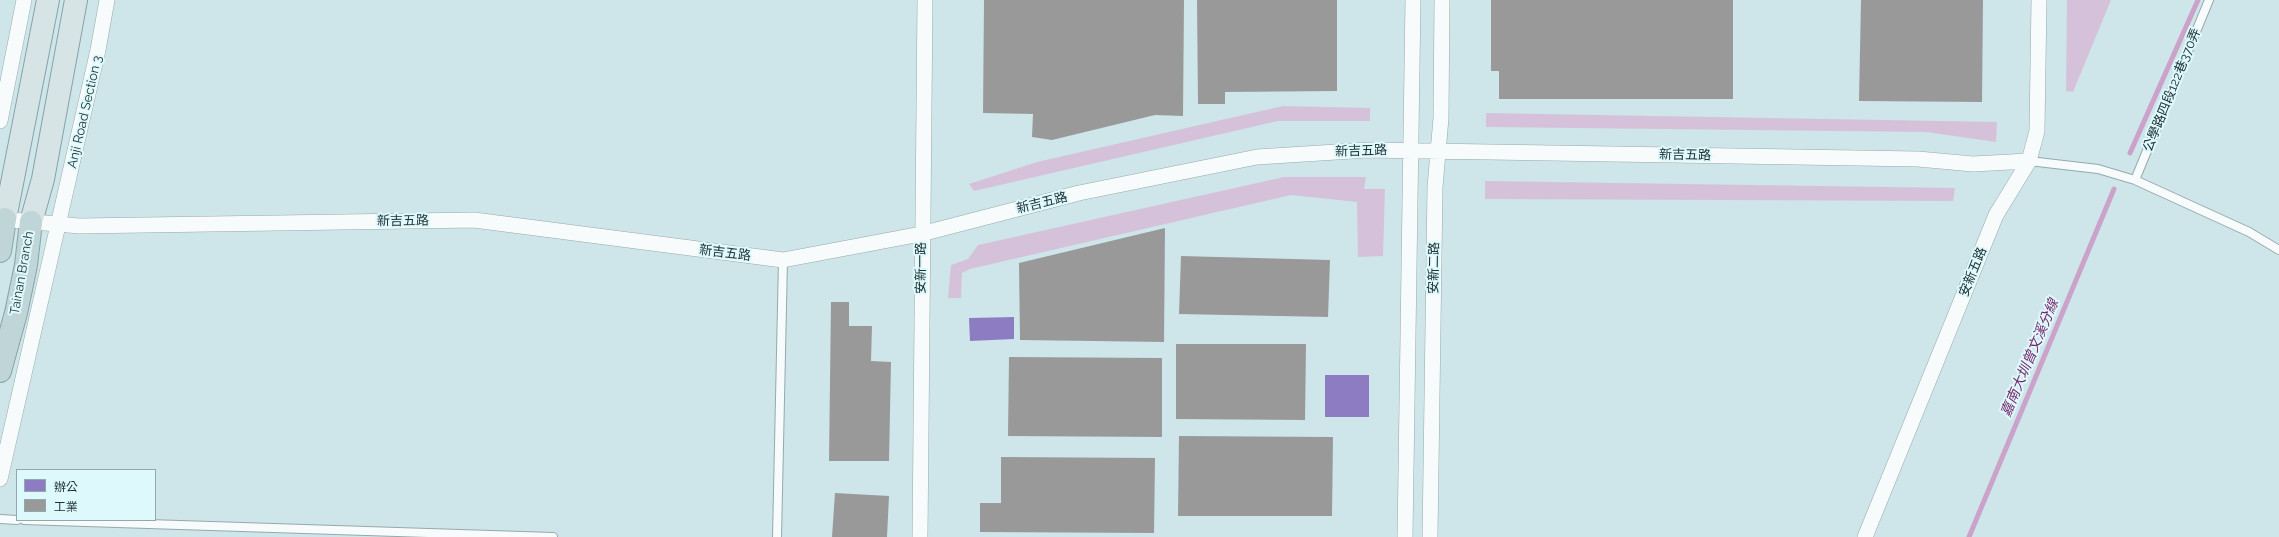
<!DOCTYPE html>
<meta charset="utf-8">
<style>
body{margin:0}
#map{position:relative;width:2279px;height:537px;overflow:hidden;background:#cee6e9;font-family:Raleway,"Noto Sans TC",sans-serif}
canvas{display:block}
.legend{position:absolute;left:16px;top:469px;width:140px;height:52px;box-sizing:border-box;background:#def9fc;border:1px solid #92a9ac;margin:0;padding:5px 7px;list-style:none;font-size:12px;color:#213235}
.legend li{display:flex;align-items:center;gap:8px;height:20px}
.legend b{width:20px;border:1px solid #92a9ac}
</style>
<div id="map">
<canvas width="2279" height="537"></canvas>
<ul class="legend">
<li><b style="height:11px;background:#8e7cc3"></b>辦公</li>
<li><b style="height:11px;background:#999"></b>工業</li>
</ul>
</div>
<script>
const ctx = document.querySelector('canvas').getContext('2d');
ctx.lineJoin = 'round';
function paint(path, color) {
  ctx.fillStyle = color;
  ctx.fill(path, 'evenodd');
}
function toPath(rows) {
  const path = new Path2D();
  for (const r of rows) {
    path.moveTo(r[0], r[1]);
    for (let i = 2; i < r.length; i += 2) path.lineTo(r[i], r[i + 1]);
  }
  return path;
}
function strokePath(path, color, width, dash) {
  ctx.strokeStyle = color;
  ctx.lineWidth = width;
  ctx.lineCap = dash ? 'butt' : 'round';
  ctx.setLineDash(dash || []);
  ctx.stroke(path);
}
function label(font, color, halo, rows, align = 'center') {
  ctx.font = font + ' Raleway,"Noto Sans TC",sans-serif';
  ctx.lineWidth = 4;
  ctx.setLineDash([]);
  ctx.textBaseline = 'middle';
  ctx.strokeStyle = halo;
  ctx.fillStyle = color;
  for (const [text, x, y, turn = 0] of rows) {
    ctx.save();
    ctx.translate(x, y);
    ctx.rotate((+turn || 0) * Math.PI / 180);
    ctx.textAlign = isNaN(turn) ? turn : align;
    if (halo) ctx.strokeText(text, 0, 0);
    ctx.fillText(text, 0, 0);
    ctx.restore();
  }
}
const green = toPath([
 [2067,0,2111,0,2073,92,2066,91],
 [1283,106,1370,108,1370,121,1278,121,974,191,969,184,1037,162],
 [1486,113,1997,122,1996,142,1926,132,1486,127],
 [1284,177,1366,177,1364,189,1385,189,1383,256,1358,257,1357,202,1291,195,970,269,962,273,961,298,948,298,951,265,968,259,978,245],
 [1485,181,1955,188,1953,201,1485,199]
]);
const offices = toPath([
 [1014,317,1014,339,970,341,969,318],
 [1325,375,1369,375,1369,417,1325,417]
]);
const industry = toPath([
 [984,0,1184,0,1183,116,1155,115,1052,140,1032,137,1033,114,983,113],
 [1197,0,1337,0,1337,91,1225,92,1225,104,1198,104],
 [1491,0,1733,0,1733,99,1499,99,1499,71,1491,71],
 [1861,0,1983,0,1982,102,1859,101],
 [1165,228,1164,342,1020,340,1019,263],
 [1181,256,1330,260,1328,317,1179,314],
 [831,302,849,302,849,326,872,326,871,361,891,362,889,461,829,461],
 [1176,344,1306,344,1305,420,1176,419],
 [1009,357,1162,358,1162,437,1008,436],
 [1179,436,1333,437,1332,516,1178,516],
 [1001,457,1155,458,1154,533,980,532,980,503,1001,503],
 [835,493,889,496,887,537,832,537]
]);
const stream = toPath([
 [2130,153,2198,0],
 [1969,537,2114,189]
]);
const service = toPath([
 [2029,161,2098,169,2135,180,2249,232,2279,250],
 [2135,180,2209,0],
 [0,519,17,520],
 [24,520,553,537],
 [777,537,783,260]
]);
const minor = toPath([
 [0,121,24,0],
 [0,219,79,226,474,220,783,260,921,234,1079,193,1257,157,1368,150,1918,159,1973,164,2029,161],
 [0,479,98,50,107,0],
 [920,537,925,0],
 [1405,537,1413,0],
 [1430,537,1435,187,1441,118,1442,0],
 [1865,537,1996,215,2029,161,2037,131,2039,0]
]);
const primary = toPath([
 [5,219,48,0],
 [31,222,43,179,76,0]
]);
const motorway = toPath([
 [0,251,5,219],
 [0,371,16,313,26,265,31,222]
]);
const streetNames = [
 ["公學路四段122巷370弄",2172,90,-68],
 ["Anji Road Section 3",85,112,-77],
 ["新吉五路",1361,151,-2],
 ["新吉五路",1685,155,1],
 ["新吉五路",1042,203,-14],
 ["新吉五路",403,221,-1],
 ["新吉五路",725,253,7],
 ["安新一路",921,268,-90],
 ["安新二路",1434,268,-89],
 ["安新五路",1973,272,-68],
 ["Tainan Branch",22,273,-80]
];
const waterNames = [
 ["嘉南大圳曾文溪分線",2030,358,-67]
];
paint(green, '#d5c2da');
paint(offices, '#8e7cc3');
paint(industry, '#999');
strokePath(stream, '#cba2ca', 5);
strokePath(service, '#96a9ab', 10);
strokePath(minor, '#96a9ab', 16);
strokePath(primary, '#86a3a7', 24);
strokePath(motorway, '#86a3a7', 24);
strokePath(service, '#f8fbfc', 8);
strokePath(minor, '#f8fbfc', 15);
strokePath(primary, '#d6e4e6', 22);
strokePath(motorway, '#c0d5d8', 22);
label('13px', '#213235', '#def9fc', streetNames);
label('italic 14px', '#79276c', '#def9fc', waterNames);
</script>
